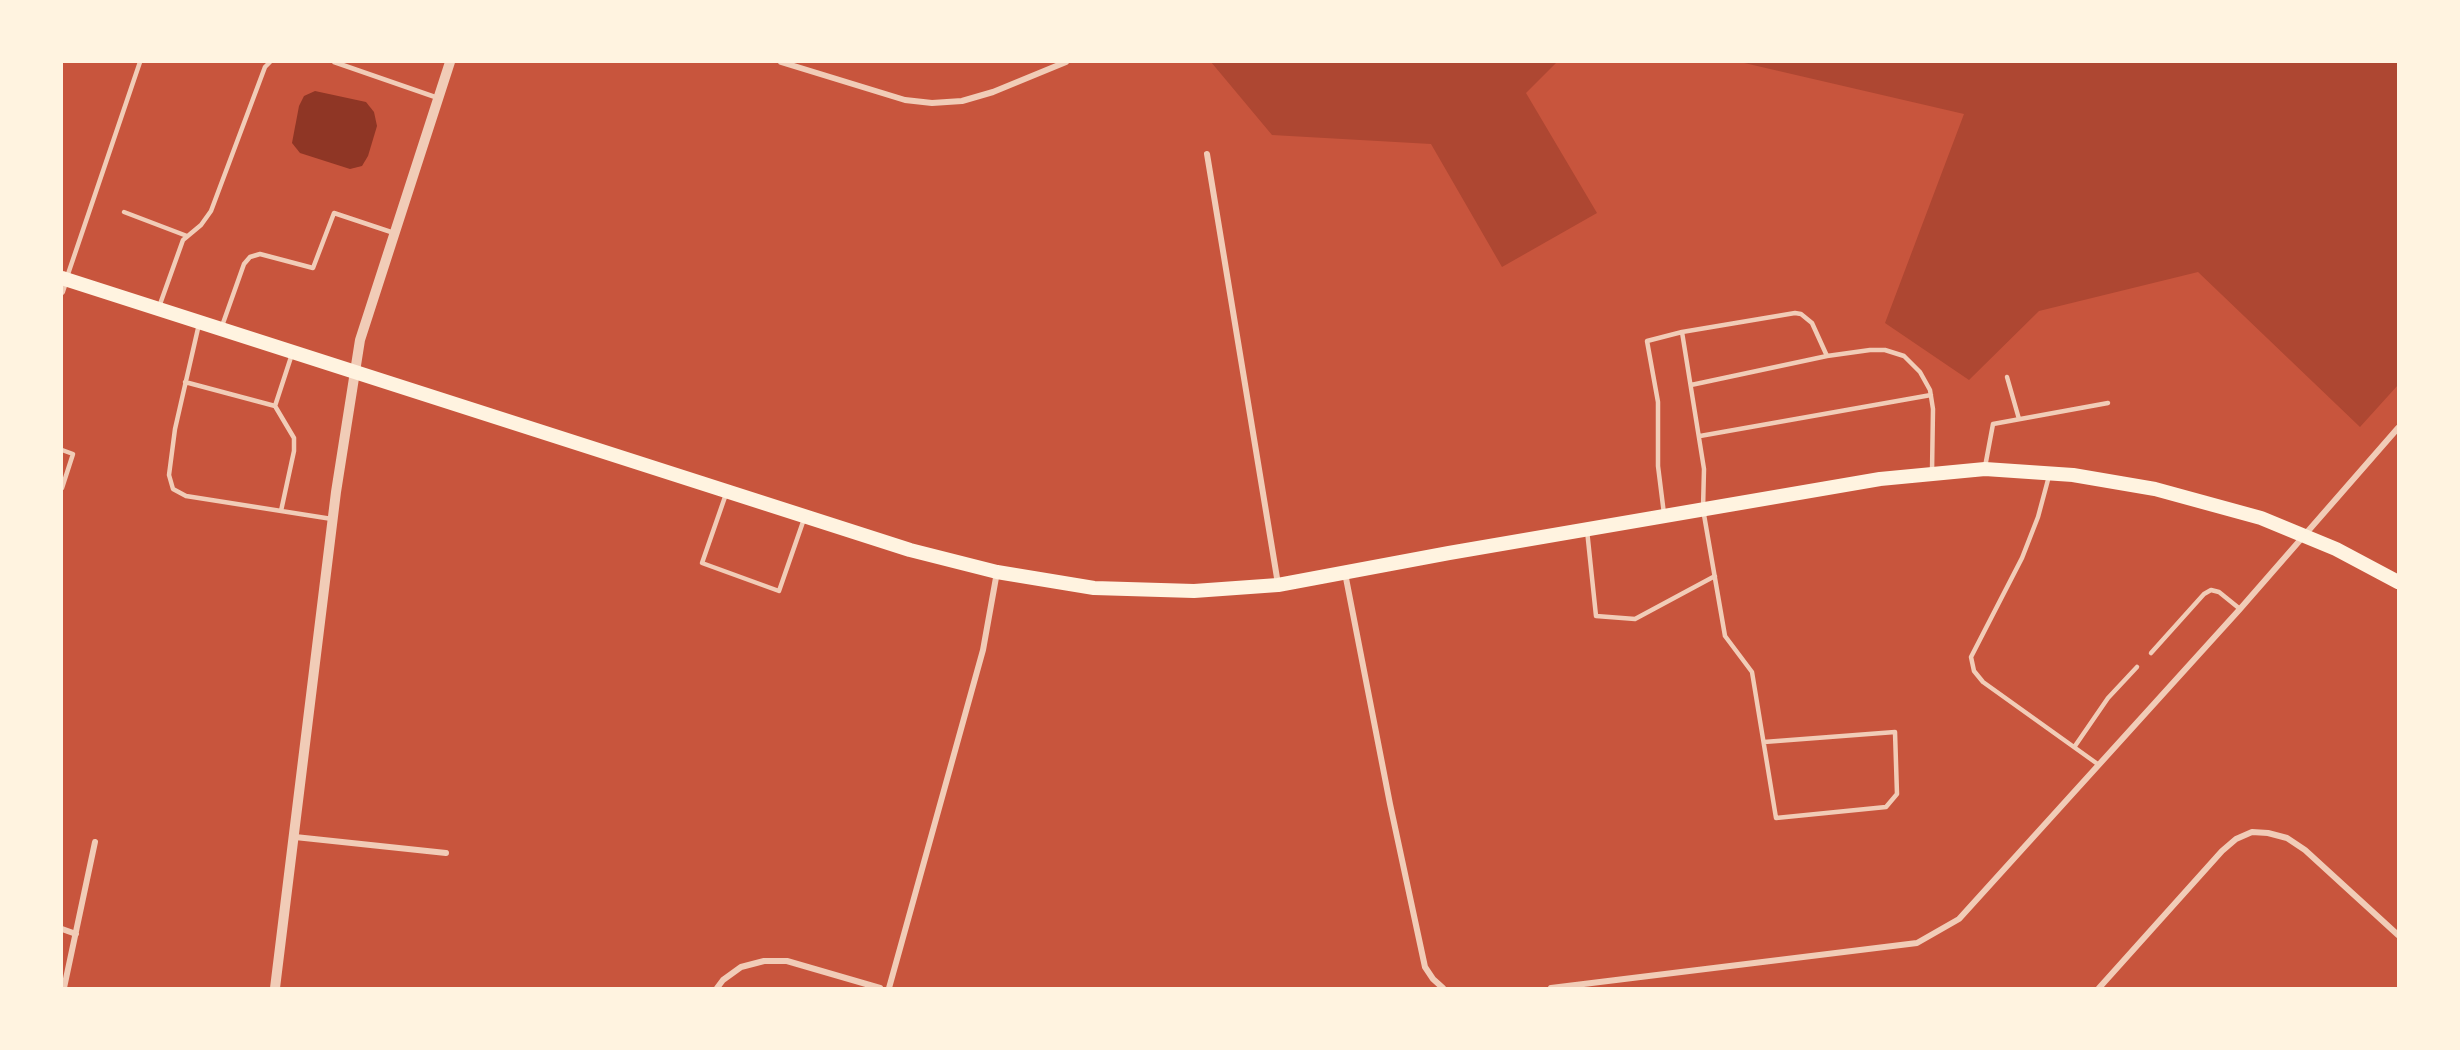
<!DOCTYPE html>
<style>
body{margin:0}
#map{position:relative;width:2460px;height:1050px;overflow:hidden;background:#c8553d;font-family:"Libre Baskerville",serif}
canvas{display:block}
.frame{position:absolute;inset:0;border:63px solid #fff3e0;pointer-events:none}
</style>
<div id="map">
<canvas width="2460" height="1050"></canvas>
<div class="frame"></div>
</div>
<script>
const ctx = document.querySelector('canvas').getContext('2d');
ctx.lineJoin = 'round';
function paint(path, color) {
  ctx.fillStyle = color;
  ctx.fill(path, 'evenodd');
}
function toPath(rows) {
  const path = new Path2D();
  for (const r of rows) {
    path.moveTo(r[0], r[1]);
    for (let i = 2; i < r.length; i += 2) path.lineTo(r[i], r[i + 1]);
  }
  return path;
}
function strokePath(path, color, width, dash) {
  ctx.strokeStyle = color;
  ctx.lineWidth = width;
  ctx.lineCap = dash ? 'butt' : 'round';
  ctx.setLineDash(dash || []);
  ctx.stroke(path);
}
const green = toPath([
 [1211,62,1557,62,1526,93,1597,213,1502,267,1431,144,1272,135],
 [1740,62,2398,62,2398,385,2360,427,2198,272,2039,311,1969,380,1885,323,1964,114]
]);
const water = toPath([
 [315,91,366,102,374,112,377,126,368,156,362,166,350,169,300,153,292,143,299,106,304,96]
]);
const service = toPath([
 [334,62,438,98],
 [124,212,187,236],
 [67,277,140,62],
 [159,307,183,240,201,225,211,211,265,67,270,62],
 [199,324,175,429,169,475,173,489,186,496,332,519],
 [222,326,244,264,250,257,260,254,313,268,334,213,394,233],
 [2007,377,2019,419],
 [185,382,275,406,292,354],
 [1691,385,1827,356,1870,350,1885,350,1904,356,1920,372,1930,390,1933,409,1932,472],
 [275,406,294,438,294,451,281,511],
 [1700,436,1931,395],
 [62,450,73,454,62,488],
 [1985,467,1993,424,2108,403],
 [2049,476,2038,517,2022,558,1971,657,1974,671,1983,682,2099,765],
 [726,494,702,563,779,591,804,519],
 [1664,514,1658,466,1658,402,1647,341,1682,332],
 [1587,530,1596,616,1635,619,1715,576],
 [2151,653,2204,594,2211,590,2219,592,2240,609],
 [1764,742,1895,732,1897,794,1886,807,1776,818,1752,672,1725,636,1703,509,1704,469,1682,332,1795,313,1801,314,1812,323,1827,356],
 [2075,746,2108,698,2137,667]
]);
const minor = toPath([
 [781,62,905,100,932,103,962,101,993,92,1066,62],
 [1207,154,1278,584],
 [62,292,66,280],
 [1345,573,1390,804,1425,967,1433,979,1443,988],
 [295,837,446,853],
 [62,929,76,934],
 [64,988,95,842],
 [717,988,723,980,741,967,764,961,787,961,880,988],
 [889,988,983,650,997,572],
 [1551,988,1917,943,1959,919,2240,609,2398,428],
 [2099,988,2222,851,2236,839,2252,832,2268,833,2287,838,2305,850,2398,935]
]);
const tertiary = toPath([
 [275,988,336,492,360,340,450,62]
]);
const primary = toPath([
 [62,278,910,550,997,572,1094,588,1194,591,1278,585,1449,553,1880,479,1985,469,2073,475,2155,489,2261,518,2336,549,2398,582]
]);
paint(green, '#ae4732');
paint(water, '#8f3625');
strokePath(service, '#f1ccb7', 4.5);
strokePath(minor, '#f1ccb7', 6);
strokePath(tertiary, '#f1ccb7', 10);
strokePath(primary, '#fff3e0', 14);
</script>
